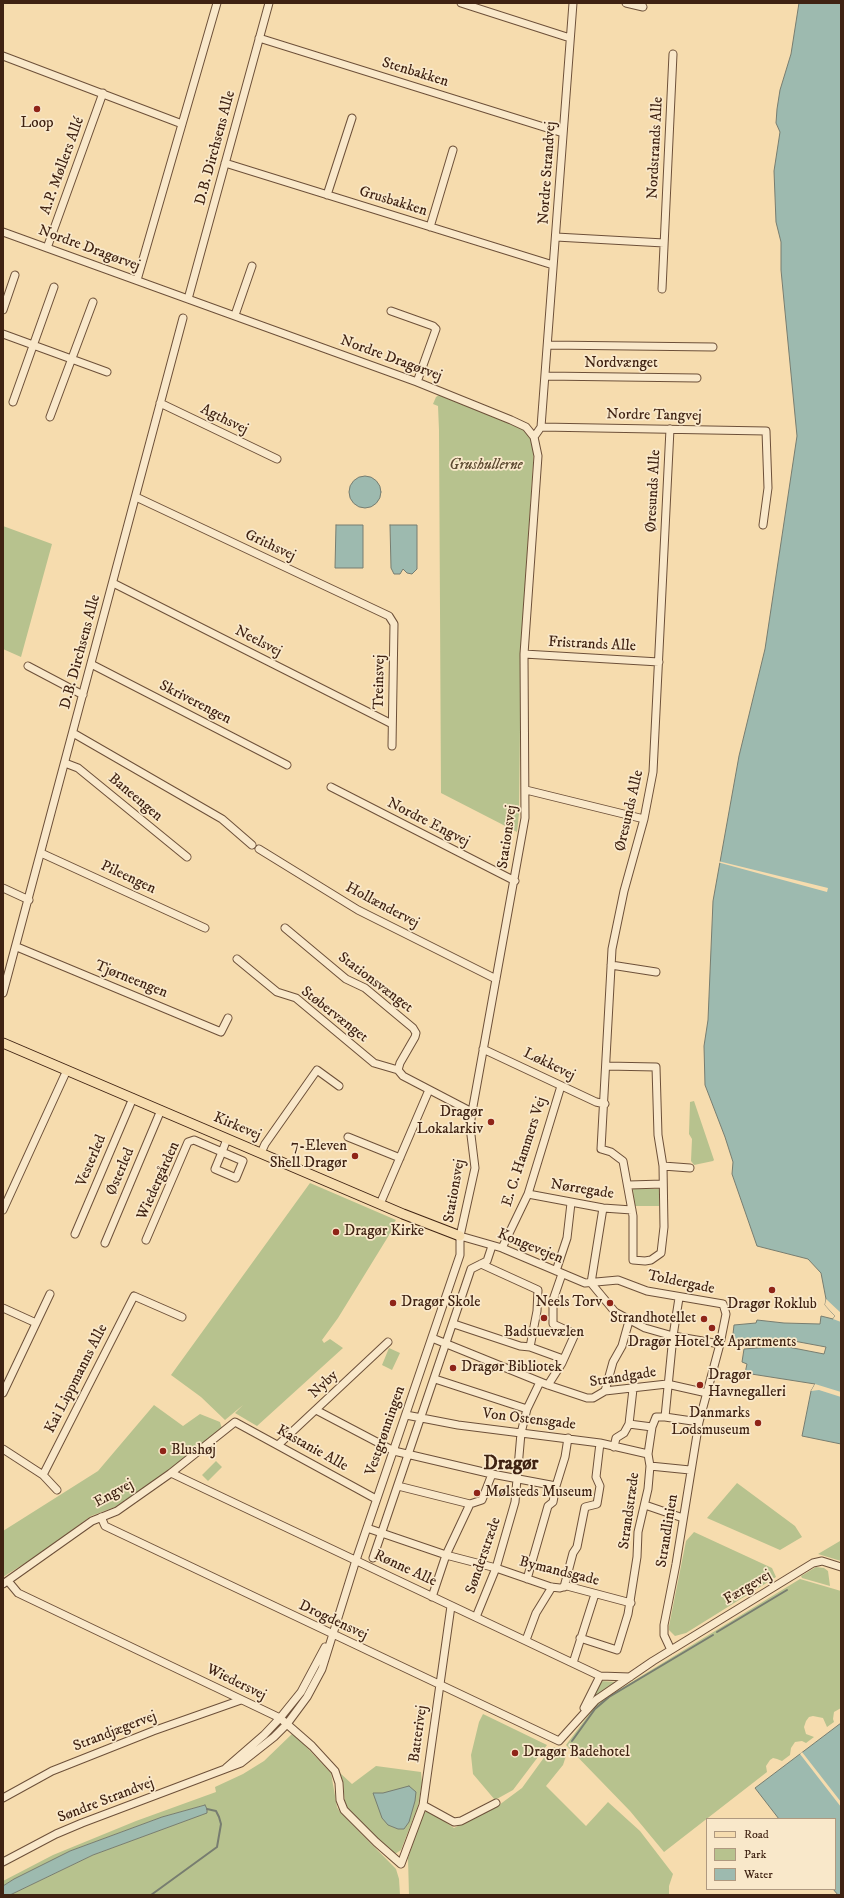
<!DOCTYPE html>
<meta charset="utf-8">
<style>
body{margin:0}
#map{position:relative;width:844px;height:1898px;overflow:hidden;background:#f6dcae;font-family:"IM FELL DW Pica",serif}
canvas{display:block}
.frame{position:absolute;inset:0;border:4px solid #3f2212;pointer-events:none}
.legend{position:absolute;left:706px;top:1818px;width:130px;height:72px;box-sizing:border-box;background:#f9e8ca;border:1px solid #af9980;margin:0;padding:5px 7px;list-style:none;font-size:12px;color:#3f2212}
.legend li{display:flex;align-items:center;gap:8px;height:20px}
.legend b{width:20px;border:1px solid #af9980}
</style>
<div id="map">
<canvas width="844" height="1898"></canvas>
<div class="frame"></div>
<ul class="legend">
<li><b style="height:5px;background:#f6dcae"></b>Road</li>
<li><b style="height:11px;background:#b7c28e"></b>Park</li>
<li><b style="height:11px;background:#9dbaaf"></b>Water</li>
</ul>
</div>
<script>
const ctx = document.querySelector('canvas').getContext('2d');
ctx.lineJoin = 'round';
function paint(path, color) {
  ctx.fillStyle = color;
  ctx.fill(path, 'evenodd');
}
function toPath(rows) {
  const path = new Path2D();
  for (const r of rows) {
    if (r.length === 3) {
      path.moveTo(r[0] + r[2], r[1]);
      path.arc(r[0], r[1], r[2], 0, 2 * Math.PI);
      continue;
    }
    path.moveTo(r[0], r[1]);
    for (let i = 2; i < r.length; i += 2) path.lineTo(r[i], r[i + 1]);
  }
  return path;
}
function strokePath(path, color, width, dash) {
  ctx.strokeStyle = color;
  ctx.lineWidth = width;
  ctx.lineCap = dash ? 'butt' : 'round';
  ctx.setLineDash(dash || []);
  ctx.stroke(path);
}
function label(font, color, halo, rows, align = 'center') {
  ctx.font = font + ' "IM FELL DW Pica",serif';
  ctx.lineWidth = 3.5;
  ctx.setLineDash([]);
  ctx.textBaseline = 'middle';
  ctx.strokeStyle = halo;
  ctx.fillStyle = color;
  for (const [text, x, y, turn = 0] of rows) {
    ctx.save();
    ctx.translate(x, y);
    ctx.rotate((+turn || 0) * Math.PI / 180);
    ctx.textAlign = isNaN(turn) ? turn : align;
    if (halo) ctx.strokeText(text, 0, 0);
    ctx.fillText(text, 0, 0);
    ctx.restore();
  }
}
const green = toPath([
 [439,395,523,429,531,439,534,450,521,644,519,814,517,832,441,793,439,430,438,406,433,404,436,397],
 [3,526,52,544,21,657,3,649],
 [694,1101,714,1160,713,1161,694,1165,691,1161,692,1139,689,1134,690,1102],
 [310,1183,396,1220,392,1225,394,1227,338,1318,322,1340,324,1343,330,1339,343,1348,257,1426,235,1413,243,1405,225,1420,201,1397,171,1375],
 [633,1189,659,1189,659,1206,634,1206],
 [389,1348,400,1353,392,1370,382,1365],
 [154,1405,183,1426,200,1414,220,1422,222,1429,173,1468,115,1507,91,1516,38,1555,3,1577,3,1531,98,1471],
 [216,1461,222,1467,208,1481,202,1475],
 [737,1483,795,1526,802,1537,780,1550,707,1518],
 [694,1532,772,1568,776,1577,686,1633,675,1636,669,1630,669,1626,686,1541],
 [841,1539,841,1561,818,1554,840,1541],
 [816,1567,824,1568,828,1571,830,1586,802,1578,801,1576],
 [800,1579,841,1591,841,1708,834,1712,833,1719,834,1722,827,1727,823,1718,813,1716,809,1717,806,1721,804,1727,806,1734,814,1737,806,1743,802,1741,795,1742,791,1748,790,1755,782,1761,777,1759,773,1758,770,1760,766,1766,767,1772,664,1852,630,1811,566,1745,596,1705,607,1697],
 [600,1681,617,1682,592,1699],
 [483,1714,547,1745,513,1790,495,1800,473,1774,471,1755,479,1722],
 [293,1733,331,1773,337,1807,340,1812,396,1869,399,1879,400,1895,10,1895,93,1855,206,1813,205,1805,162,1817,70,1851,14,1879,3,1886,3,1881,53,1855,136,1821,216,1792,215,1787,243,1774,264,1761],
 [554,1747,566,1756,563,1765,546,1786,586,1826,608,1802,640,1831,673,1874,669,1886,669,1895,409,1895,408,1858,423,1814,428,1810,454,1828,499,1805,522,1788,548,1752],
 [376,1766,421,1772,422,1783,418,1806,401,1850,395,1854,346,1809,345,1805,343,1781,340,1773,352,1784]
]);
const water = toPath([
 [799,3,841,3,841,1444,802,1436,811,1391,815,1384,745,1373,747,1364,742,1362,744,1349,783,1346,824,1354,826,1347,783,1339,732,1343,734,1325,756,1323,757,1320,784,1323,820,1324,821,1316,833,1319,835,1316,825,1305,826,1299,821,1273,808,1259,757,1246,732,1174,733,1162,725,1137,705,1085,704,1046,708,1020,713,901,739,756,765,649,797,436,781,270,781,242,776,222,774,171,780,132,776,123,777,109,780,90,791,54,799,3],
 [365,492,16],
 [336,525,363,525,363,568,335,568,336,525],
 [390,525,417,525,417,569,412,574,407,573,403,569,400,574,394,574,391,568,390,525],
 [841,1723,841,1895,838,1895,833,1889,835,1889,835,1819,779,1819,755,1788,841,1723],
 [409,1786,416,1792,415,1801,409,1822,404,1829,398,1829,388,1825,382,1818,373,1793,383,1793,409,1786],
 [205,1805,207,1809,207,1813,93,1855,10,1895,3,1895,3,1886,14,1879,70,1851,162,1817,205,1805]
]);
const pier = toPath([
 [718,861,828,888,827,892,717,862],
 [826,1299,841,1313,841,1322,833,1319,835,1316,825,1305],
 [815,1384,841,1392,841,1397,819,1390,811,1391],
 [802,1752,841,1802,841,1807,800,1754]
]);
const stream = toPath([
 [717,1632,787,1590],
 [572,1741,595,1709,609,1697,713,1635],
 [151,1895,217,1847,221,1824,219,1817,216,1811,207,1809]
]);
const minor = toPath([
 [461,3,570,38],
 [626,3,643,7],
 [259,38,563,133],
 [3,56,182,124],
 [225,163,553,265],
 [327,195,352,118],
 [430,227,453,150],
 [3,232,417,382,511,420,526,427,534,437,538,456,524,654,525,818,472,1112,470,1127,475,1168,460,1236,460,1255,356,1560,322,1669,307,1697,287,1724,274,1737,241,1763,82,1823,56,1834,3,1862],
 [556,237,664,243],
 [47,248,103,93],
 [137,280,217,3],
 [662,289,673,54],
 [188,299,269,3],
 [3,310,15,275],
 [391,311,433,326,436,329,417,382],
 [235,315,252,266],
 [3,334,107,372],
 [548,345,713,347],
 [545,376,697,378],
 [13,402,54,287],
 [160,403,277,459],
 [50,417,93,302],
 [541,427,766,431,768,488,763,525],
 [534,437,541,427,573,3],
 [136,497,389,616,394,624,392,746],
 [113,583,392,724],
 [524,654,659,662],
 [91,664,287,765],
 [28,666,83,695],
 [73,733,222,819,252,845],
 [65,763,78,768,187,857],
 [331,787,515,881],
 [526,790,644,819],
 [259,849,358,910,496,979],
 [41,853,205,928],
 [3,888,29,900],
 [285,928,346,979,365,988,413,1028,416,1033,415,1037,400,1063,398,1070],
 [17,947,221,1032,228,1018],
 [237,959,277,992,296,998,374,1063,398,1070],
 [611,965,656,972],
 [3,993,183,318],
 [483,1049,596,1102,605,1104],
 [606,1066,656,1067,658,1135,663,1166,664,1227,661,1253,651,1260,645,1261,633,1260,633,1216,623,1161,611,1152,601,1149,612,949,624,891,644,819,653,772,670,429],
 [398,1070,403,1076,472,1112],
 [348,1137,400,1158],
 [222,1152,243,1161,236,1178,215,1169,222,1152],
 [261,1153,265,1144,317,1070,339,1086],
 [663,1166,690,1168],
 [629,1185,663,1184],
 [528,1194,603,1208,632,1210],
 [380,1204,429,1090],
 [3,1210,67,1070],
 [75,1234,133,1098],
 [460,1236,502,1248,585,1283,618,1280,647,1291,723,1304,726,1314,720,1344,699,1422,676,1564,664,1625,664,1635,671,1650],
 [146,1240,188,1142,194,1140,222,1152,227,1139],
 [105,1243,161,1110],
 [502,1248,528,1194,561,1086],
 [481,1264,538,1290,537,1311,530,1347,563,1359],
 [556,1271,567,1238,571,1203],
 [591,1283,615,1312,645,1328,673,1336,720,1344],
 [591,1283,603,1208],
 [3,1308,36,1323],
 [454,1324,520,1346,530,1347],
 [432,1338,548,1385,587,1398,593,1398,605,1391,667,1384,707,1393],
 [435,1379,527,1409],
 [548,1385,562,1363,575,1334,553,1324,553,1300,562,1274],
 [605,1391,613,1362,622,1346,629,1321],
 [3,1393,50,1294],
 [316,1410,394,1451,492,1474,556,1486],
 [406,1415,458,1425,600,1443,648,1454],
 [665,1417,699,1422],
 [629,1424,652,1427],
 [278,1445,388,1342],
 [614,1447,616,1438,624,1433,629,1424,633,1389],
 [3,1449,43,1475,57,1490],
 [650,1466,690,1470],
 [171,1473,600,1676,630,1677],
 [43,1475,134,1296,182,1317],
 [398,1486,470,1504],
 [470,1504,482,1500,492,1474],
 [645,1505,683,1518],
 [101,1517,105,1526,559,1741,596,1700,653,1661,813,1563,822,1561,841,1567],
 [367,1528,446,1555,496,1568,551,1587,560,1588,567,1586,631,1603],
 [373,1558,471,1269,487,1261,492,1246],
 [527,1579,548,1506,553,1502,556,1486,565,1457,568,1438],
 [8,1581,18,1593,280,1718,312,1746,335,1771,339,1783,340,1800,344,1810,376,1842,401,1864,423,1805,451,1606],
 [3,1584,92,1521,117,1511,171,1473,235,1422,376,1499],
 [564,1587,573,1553,577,1547,585,1507,597,1504,600,1486,596,1477,600,1443],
 [432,1597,446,1555,470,1504],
 [476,1617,496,1568,515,1502,521,1433,527,1409,540,1382],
 [580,1638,617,1650,628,1614,637,1557,638,1532,648,1489,650,1466,648,1454,652,1427,656,1417,665,1417,673,1336,679,1298],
 [526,1640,536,1613,552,1587],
 [573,1663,595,1594],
 [584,1708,600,1676],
 [226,1768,264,1735,280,1718,301,1692,325,1647],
 [3,1798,52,1771,153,1731,241,1700],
 [423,1805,454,1822,461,1821,496,1803]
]);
const major = toPath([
 [3,1043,403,1214,460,1236]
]);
const markers = [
 [37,109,4,"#8f2418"],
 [491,1122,4,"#8f2418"],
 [355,1156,4,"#8f2418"],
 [336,1232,4,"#8f2418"],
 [772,1290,4,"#8f2418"],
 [393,1303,4,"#8f2418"],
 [610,1303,4,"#8f2418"],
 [544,1318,4,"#8f2418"],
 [704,1319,4,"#8f2418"],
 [712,1328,4,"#8f2418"],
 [453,1368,4,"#8f2418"],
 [700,1385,4,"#8f2418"],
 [758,1423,4,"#8f2418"],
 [163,1451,4,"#8f2418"],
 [477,1493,4,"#8f2418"],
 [515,1753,4,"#8f2418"]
];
const streetNames = [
 ["Stenbakken",415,73,17],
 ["D.B. Dirchsens Alle",216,148,-75],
 ["Nordstrands Alle",656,148,-87],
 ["A.P. Møllers Allé",63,166,-70],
 ["Nordre Strandvej",548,173,-86],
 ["Grusbakken",393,202,17],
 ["Nordre Dragørvej",89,249,20],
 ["Nordre Dragørvej",391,359,20],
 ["Nordvænget",621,364],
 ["Nordre Tangvej",654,416,1],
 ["Agthsvej",224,420,26],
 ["Øresunds Alle",654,491,-87],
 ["Grithsvej",270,546,25],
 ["Neelsvej",258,642,27],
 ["Fristrands Alle",592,645,3],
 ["D.B. Dirchsens Alle",81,652,-75],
 ["Treinsvej",380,682,-89],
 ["Skriverengen",195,703,27],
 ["Baneengen",135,798,40],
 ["Øresunds Alle",630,811,-77],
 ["Nordre Engvej",428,823,27],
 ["Stationsvej",508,837,-82],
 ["Pileengen",128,878,25],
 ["Hollændervej",382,906,28],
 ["Tjørneengen",131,980,22],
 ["Stationsvænget",375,983,37],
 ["Støbervænget",334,1015,38],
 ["Løkkevej",549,1065,26],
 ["Kirkevej",237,1127,23],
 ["E. C. Hammers Vej",525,1152,-72],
 ["Vesterled",92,1161,-67],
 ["Østerled",121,1172,-67],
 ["Wiedergården",159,1181,-66],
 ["Nørregade",582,1190,9],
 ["Stationsvej",455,1191,-80],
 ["Kongevejen",530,1247,22],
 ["Toldergade",681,1283,12],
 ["Strandgade",623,1378,-9],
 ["Kai Lippmanns Alle",77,1379,-63],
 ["Nyby",324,1385,-43],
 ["Von Ostensgade",529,1420,7],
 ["Vestgrønningen",386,1431,-71],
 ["Kastanie Alle",312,1449,29],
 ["Engvej",114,1494,-29],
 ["Strandstræde",630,1511,-82],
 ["Strandlinien",668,1531,-81],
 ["Sønderstræde",484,1556,-71],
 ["Rønne Alle",405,1569,25],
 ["Bymandsgade",559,1572,14],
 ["Færgevej",748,1588,-31],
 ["Drogdensvej",333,1621,25],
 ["Wiedersvej",236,1683,26],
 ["Strandjægervej",115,1732,-21],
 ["Batterivej",419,1734,-82],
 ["Søndre Strandvej",106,1801,-21]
];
const poiNames = [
 ["Loop",37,124,"center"],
 ["Dragør",483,1113,"right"],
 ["Lokalarkiv",483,1130,"right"],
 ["7-Eleven",347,1147,"right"],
 ["Shell Dragør",347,1164,"right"],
 ["Dragør Kirke",344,1232],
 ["Dragør Skole",401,1303],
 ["Neels Torv",602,1303,"right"],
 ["Dragør Roklub",772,1305,"center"],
 ["Strandhotellet",696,1319,"right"],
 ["Badstuevælen",544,1333,"center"],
 ["Dragør Hotel & Apartments",712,1343,"center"],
 ["Dragør Bibliotek",461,1368],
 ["Dragør",708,1376],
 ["Havnegalleri",708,1393],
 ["Danmarks",750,1414,"right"],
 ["Lodsmuseum",750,1431,"right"],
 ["Blushøj",171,1451],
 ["Mølsteds Museum",485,1493],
 ["Dragør Badehotel",523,1753]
];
const parkNames = [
 ["Grushullerne",486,466]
];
const districtNames = [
 ["Dragør",511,1465]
];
paint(green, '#b7c28e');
paint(water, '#9dbaaf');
strokePath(water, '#777d70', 1);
paint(pier, '#f6dcae');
strokePath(stream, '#777d70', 2);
strokePath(minor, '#6d5039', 9);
strokePath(major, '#3f2212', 11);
strokePath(minor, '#f9e8ca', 7);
strokePath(major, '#f6dcae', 9);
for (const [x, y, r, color] of markers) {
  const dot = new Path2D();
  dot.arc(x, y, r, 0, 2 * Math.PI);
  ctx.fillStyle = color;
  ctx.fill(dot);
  strokePath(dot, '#f9e8ca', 1.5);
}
label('15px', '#3f2212', '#f9e8ca', streetNames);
label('15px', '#3f2212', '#f9e8ca', poiNames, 'left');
label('italic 15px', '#5d4a31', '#f9e8ca', parkNames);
label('bold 19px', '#3f2212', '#f9e8ca', districtNames);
</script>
